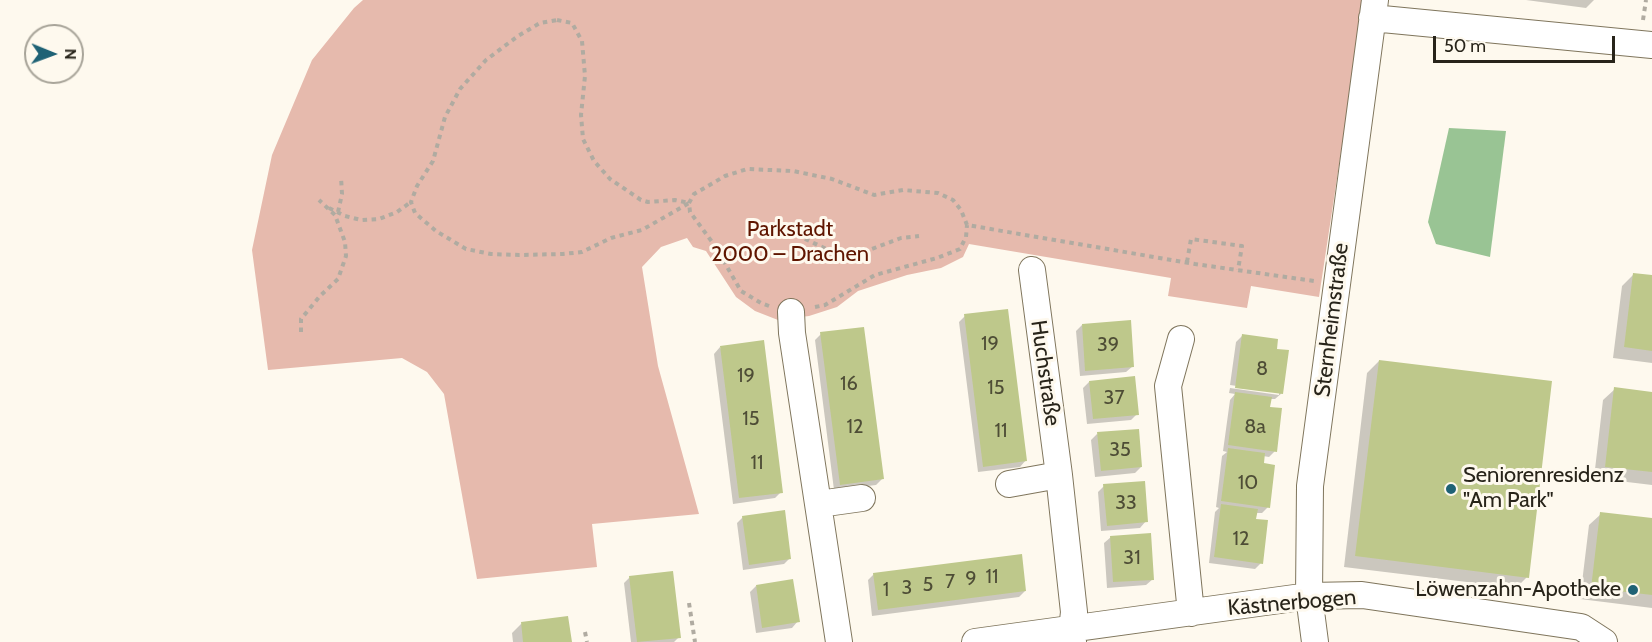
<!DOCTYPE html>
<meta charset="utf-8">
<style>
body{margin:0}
#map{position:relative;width:1652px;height:642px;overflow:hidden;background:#fef9ee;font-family:Cabin,sans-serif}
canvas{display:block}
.north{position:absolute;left:24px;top:24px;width:60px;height:60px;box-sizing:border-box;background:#fef9ee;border:2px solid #a8a499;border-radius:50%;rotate:91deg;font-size:16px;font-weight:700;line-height:24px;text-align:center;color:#28241a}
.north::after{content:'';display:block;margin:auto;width:21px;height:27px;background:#1f6275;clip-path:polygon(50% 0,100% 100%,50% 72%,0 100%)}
.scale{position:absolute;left:1433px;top:36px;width:182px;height:27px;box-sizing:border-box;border:3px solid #28241a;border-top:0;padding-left:8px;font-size:18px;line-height:21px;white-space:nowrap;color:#28241a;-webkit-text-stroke:4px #fef9ee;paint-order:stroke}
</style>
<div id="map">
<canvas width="1652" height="642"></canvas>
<div class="north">N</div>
<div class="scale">50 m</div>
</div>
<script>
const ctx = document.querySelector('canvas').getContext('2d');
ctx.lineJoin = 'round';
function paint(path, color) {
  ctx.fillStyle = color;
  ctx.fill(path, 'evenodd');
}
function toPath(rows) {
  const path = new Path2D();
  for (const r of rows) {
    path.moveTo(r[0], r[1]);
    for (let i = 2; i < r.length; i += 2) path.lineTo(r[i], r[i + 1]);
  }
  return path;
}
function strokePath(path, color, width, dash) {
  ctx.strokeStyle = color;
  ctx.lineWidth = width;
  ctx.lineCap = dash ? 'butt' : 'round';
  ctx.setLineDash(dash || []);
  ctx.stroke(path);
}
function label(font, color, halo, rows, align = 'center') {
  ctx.font = font + ' Cabin,sans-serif';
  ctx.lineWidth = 6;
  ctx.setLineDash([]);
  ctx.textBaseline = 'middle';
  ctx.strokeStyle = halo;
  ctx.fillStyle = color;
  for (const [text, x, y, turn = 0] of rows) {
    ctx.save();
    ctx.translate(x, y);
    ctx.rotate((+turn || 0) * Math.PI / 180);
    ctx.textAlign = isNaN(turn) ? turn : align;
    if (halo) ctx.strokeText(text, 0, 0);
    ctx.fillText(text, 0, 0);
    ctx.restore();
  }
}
const green = toPath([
 [363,0,1364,0,1319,297,1251,286,1247,308,1168,296,1171,278,969,244,963,257,941,268,907,275,858,291,837,307,809,316,778,320,755,311,736,297,706,251,693,247,687,238,661,247,642,267,658,366,699,514,592,524,597,567,477,579,444,394,427,372,402,358,268,370,252,250,272,155,312,60,354,8]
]);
const water = toPath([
 [1449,128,1506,131,1490,257,1436,244,1428,222]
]);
const shadow = toPath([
 [1526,0,1594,0,1586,8],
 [1633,275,1652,277,1652,363,1613,358,1622,286],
 [965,316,1026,460,1020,467,978,472,959,322],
 [1082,325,1133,366,1126,372,1080,376,1076,331],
 [821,334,882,479,876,485,834,490,815,340],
 [1242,336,1275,350,1282,393,1275,399,1270,399,1269,408,1275,451,1269,457,1263,456,1268,507,1262,513,1256,513,1255,520,1261,563,1255,569,1209,563,1215,512,1219,508,1216,507,1222,456,1227,452,1223,451,1230,400,1235,394,1229,393,1230,388,1279,395,1279,392,1230,385,1236,342],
 [720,347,781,492,775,498,733,504,714,354],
 [1379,361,1527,577,1516,588,1344,567,1367,373],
 [1089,382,1137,414,1131,420,1087,424,1083,388],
 [1615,389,1652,393,1652,485,1594,478,1603,400],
 [1097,434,1141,467,1135,473,1095,477,1091,440],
 [1104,486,1146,521,1140,528,1101,531,1098,492],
 [1601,514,1652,520,1652,608,1580,599,1589,525],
 [743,517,790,558,784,564,743,570,737,523],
 [1111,537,1153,579,1146,585,1107,588,1104,543],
 [874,574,1025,591,1019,597,872,616,868,580],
 [630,577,679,637,674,642,631,642,624,583],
 [756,586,798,621,792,628,756,633,750,592],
 [521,624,570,642,513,642,512,633]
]);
const building = toPath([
 [1633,273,1652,275,1652,351,1624,347],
 [1008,309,1027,461,983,467,964,314],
 [1131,320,1134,367,1085,371,1082,324],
 [864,327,884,479,840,485,820,332],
 [1242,334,1278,339,1277,349,1289,350,1283,394,1235,388],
 [764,340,783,493,739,498,720,346],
 [1379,360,1552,381,1529,578,1355,556],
 [1135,376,1139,415,1093,419,1089,381],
 [1614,387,1652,392,1652,472,1605,467],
 [1235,392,1272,397,1270,407,1282,408,1277,452,1228,445],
 [1139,429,1142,467,1101,471,1097,432],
 [1228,448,1265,453,1264,463,1275,465,1270,508,1221,501],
 [1145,481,1148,522,1107,526,1103,484],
 [1221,504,1258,509,1256,519,1268,520,1263,564,1214,557],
 [785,510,791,559,749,565,742,516],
 [1600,512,1652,518,1652,595,1591,588],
 [1151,533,1154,580,1113,582,1110,536],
 [1022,554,1026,591,878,610,873,573],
 [673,571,681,638,637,642,629,576],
 [793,579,800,622,762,628,756,585],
 [568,616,572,642,523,642,521,622]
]);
const path = toPath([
 [557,20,572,23,582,41,585,76,581,115,583,139,594,161,610,179,641,200,648,202,675,200,689,203,642,230,611,238,582,252,563,254,519,255,491,254,466,249,436,231,415,213,411,202,417,186,433,161,445,117,460,89,486,60,518,36,540,23,557,20],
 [1643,20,1646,0],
 [329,208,345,216,361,220,379,219,397,212,411,202],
 [338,212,342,194,341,177],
 [755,230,766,225,778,226,841,256,861,253,901,238,919,236],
 [1187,262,1191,239,1242,246,1238,270],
 [769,306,761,303,741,291,715,246,690,212,689,203,694,194,725,176,747,169,793,171,832,179,874,195,903,190,938,193,953,200,961,210,967,225,1195,264,1314,281],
 [815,307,825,305,875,275,937,258,960,249,966,237,967,225],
 [301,332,301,319,320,296,338,279,346,256,345,242,335,215,319,200],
 [689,603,695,642],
 [585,632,587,642]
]);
const minor = toPath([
 [1372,18,1652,45],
 [1032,270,1059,475,1074,612,1072,630,1073,642],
 [791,312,792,333,839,642],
 [1181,339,1168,386,1191,613],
 [1009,484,1059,475],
 [819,504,862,498],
 [975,642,1309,596,1362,595,1581,627,1604,642],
 [1315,642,1309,596,1310,486,1375,0]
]);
const markers = [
 [1451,489,6,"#1f6275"],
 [1633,590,6,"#1f6275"]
];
const numberNames = [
 ["19",990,344],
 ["39",1108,345],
 ["8",1262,369],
 ["19",746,376],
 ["16",849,384],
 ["15",996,388],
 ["37",1114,398],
 ["15",751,419],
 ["12",855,427],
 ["8a",1255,427],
 ["11",1001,431],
 ["35",1120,450],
 ["11",757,463],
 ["10",1248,483],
 ["33",1126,503],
 ["12",1241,539],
 ["31",1132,558],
 ["11",992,577],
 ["9",971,579],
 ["7",950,582],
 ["5",928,585],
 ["3",907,588],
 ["1",886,590]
];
const parkNames = [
 ["Parkstadt",790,230],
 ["2000 – Drachen",790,255]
];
const streetNames = [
 ["Sternheimstraße",1332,320,-83],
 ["Huchstraße",1045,373,82],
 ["Kästnerbogen",1292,603,-5]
];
const poiNames = [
 ["Seniorenresidenz",1463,476],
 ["\"Am Park\"",1463,501],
 ["Löwenzahn-Apotheke",1621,590,"right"]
];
paint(green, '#e6baad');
paint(water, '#99c494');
paint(shadow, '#0003');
paint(building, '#bec88b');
strokePath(minor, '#7f755c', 28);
strokePath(path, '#b0aba1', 4, [4.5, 4.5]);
strokePath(minor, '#fff', 26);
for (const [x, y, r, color] of markers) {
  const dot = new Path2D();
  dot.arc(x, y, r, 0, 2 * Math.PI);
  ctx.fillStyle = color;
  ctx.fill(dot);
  strokePath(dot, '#fef9ee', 2);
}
label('20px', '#4e4d36', null, numberNames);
label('22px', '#5f1500', '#fef9ee', parkNames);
label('22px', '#28241a', '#fef9ee', streetNames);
label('22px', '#28241a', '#fef9ee', poiNames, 'left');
</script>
